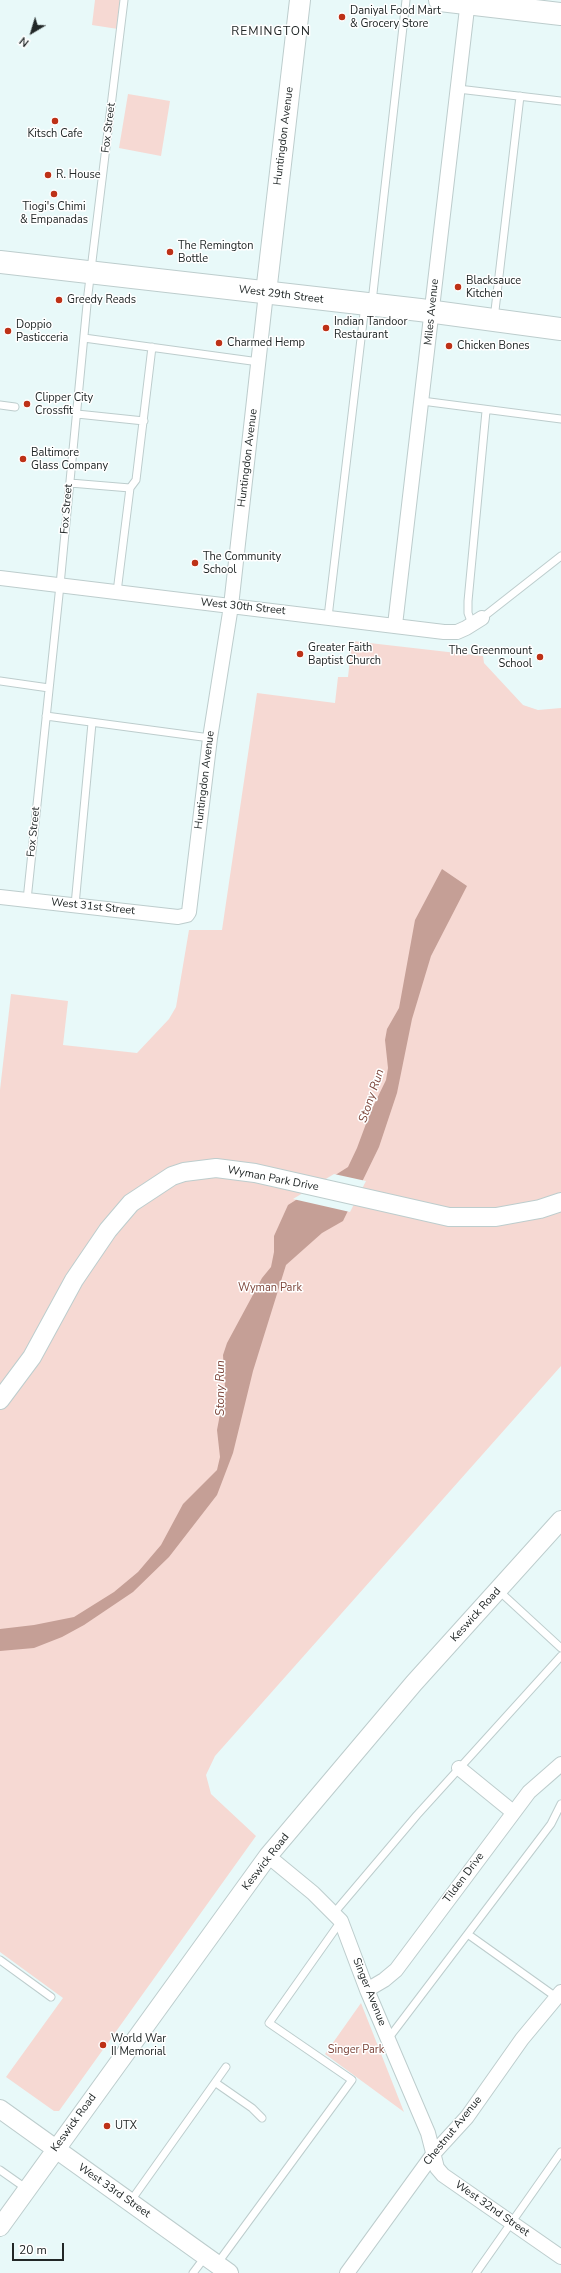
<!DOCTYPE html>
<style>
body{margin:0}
#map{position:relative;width:561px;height:2273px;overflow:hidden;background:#e8f9f9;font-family:"Nunito Sans",sans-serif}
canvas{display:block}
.north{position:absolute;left:12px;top:12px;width:40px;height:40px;-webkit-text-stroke:3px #fff;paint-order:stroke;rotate:218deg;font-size:11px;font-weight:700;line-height:16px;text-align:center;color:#212727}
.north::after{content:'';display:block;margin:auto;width:14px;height:18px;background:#212727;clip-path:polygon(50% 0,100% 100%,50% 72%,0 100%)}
.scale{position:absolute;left:12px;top:2243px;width:52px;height:18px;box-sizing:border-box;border:2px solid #212727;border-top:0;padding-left:5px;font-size:12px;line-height:14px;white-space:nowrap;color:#212727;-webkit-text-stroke:3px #fff;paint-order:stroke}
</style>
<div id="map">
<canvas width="561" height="2273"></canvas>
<div class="north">N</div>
<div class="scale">20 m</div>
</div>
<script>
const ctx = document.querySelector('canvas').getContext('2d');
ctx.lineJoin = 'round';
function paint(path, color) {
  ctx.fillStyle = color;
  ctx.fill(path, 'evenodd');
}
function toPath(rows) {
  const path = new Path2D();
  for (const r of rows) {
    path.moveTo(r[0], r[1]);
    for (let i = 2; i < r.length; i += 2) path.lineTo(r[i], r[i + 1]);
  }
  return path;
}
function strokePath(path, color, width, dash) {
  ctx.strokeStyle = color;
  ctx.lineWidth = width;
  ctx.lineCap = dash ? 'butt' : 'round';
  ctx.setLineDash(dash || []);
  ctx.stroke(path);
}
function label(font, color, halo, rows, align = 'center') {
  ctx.font = font + ' "Nunito Sans",sans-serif';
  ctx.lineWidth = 3;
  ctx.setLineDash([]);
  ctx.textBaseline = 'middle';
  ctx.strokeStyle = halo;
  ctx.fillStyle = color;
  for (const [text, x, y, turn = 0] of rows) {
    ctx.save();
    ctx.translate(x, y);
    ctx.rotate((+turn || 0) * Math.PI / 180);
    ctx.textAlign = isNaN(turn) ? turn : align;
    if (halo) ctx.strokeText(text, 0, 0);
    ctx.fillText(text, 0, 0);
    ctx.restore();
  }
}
const green = toPath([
 [95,0,122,0,118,29,92,25],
 [128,94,170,101,161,156,119,148],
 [352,641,483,656,484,663,523,705,538,710,561,708,561,1366,215,1756,206,1775,211,1794,256,1836,59,2111,54,2111,6,2077,63,1998,0,1952,0,1090,11,994,68,1001,63,1045,137,1053,169,1019,176,1007,189,930,222,930,257,693,335,703,338,677,348,677],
 [361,2003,404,2112,325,2054]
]);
const water = toPath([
 [442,869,467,886,431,956,412,1019,397,1093,379,1147,343,1221,322,1233,286,1265,253,1371,233,1453,217,1495,169,1557,133,1592,84,1625,62,1637,34,1648,0,1651,0,1629,34,1625,74,1617,114,1592,138,1572,161,1545,183,1504,217,1470,220,1457,217,1430,225,1388,223,1355,227,1343,262,1278,271,1267,274,1252,274,1236,288,1205,348,1167,357,1148,370,1113,386,1080,388,1068,385,1040,387,1029,399,1008,415,920]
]);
const pier = toPath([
 [334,1174,366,1181,350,1212,293,1199]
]);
const service = toPath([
 [458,89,561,101],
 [372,302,406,0],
 [494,319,520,96],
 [84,338,259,362],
 [422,401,561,419],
 [0,405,15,407],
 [77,414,144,421],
 [70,483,130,488,136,480,152,347],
 [117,592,130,488],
 [328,617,365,305],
 [482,618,561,556],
 [472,624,468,613,468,601,486,411],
 [0,681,49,688],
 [46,716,210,738],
 [27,900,60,585,88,294,124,0],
 [75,905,92,723],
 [498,1590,561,1648],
 [334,1913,417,1815,561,1656],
 [469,1935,556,1997],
 [0,1960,51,1997],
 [388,2039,551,1824,561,1804],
 [216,2083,252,2108,262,2118],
 [0,2170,27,2189],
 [130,2202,226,2067],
 [217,2264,352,2080,269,2023,341,1921],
 [193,2273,205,2257],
 [476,2273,561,2152]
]);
const minor = toPath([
 [0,578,444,632,457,632,466,628,482,618],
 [395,625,468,0],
 [0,897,178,917,187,915,189,912,210,738,231,606,266,293],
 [459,1768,513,1812],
 [268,1856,313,1893,341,1921,367,1990,428,2133,437,2168,443,2175,561,2257],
 [367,1990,384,1980,396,1970,529,1792,561,1764],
 [347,2273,434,2153,467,2117,522,2039,561,1992]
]);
const tertiary = toPath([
 [0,1400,32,1357,74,1280,108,1230,131,1203,172,1176,184,1172,216,1168,255,1173,449,1217,496,1217,540,1209,561,1202],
 [0,2109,229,2273],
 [0,2227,268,1856,414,1683,561,1520]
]);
const secondary = toPath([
 [266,293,300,0]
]);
const primary = toPath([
 [440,0,561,14],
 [0,262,420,310,561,329]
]);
const markers = [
 [342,17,4,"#bd3117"],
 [55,121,4,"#bd3117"],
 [48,175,4,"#bd3117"],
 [54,194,4,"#bd3117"],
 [170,252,4,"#bd3117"],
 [458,287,4,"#bd3117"],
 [59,300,4,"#bd3117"],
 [326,328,4,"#bd3117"],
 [8,331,4,"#bd3117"],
 [219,343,4,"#bd3117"],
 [449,346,4,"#bd3117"],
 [27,404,4,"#bd3117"],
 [23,459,4,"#bd3117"],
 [195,563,4,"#bd3117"],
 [300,654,4,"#bd3117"],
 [540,657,4,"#bd3117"],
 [103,2045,4,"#bd3117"],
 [107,2126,4,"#bd3117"]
];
const poiNames = [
 ["Daniyal Food Mart",350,11],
 ["& Grocery Store",350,24],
 ["Kitsch Cafe",55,134,"center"],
 ["R. House",56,175],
 ["Tiogi's Chimi",54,207,"center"],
 ["& Empanadas",54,220,"center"],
 ["The Remington",178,246],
 ["Bottle",178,259],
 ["Blacksauce",466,281],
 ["Kitchen",466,294],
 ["Greedy Reads",67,300],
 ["Indian Tandoor",334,322],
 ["Restaurant",334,335],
 ["Doppio",16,325],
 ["Pasticceria",16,338],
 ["Charmed Hemp",227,343],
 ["Chicken Bones",457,346],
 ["Clipper City",35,398],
 ["Crossfit",35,411],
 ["Baltimore",31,453],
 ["Glass Company",31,466],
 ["The Community",203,557],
 ["School",203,570],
 ["Greater Faith",308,648],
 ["Baptist Church",308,661],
 ["The Greenmount",532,651,"right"],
 ["School",532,664,"right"],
 ["World War",111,2039],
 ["II Memorial",111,2052],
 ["UTX",115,2126]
];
const streetNames = [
 ["Fox Street",109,128,-83],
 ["Huntingdon Avenue",284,136,-83],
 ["West 29th Street",281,295,7],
 ["Miles Avenue",432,312,-84],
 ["Huntingdon Avenue",248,458,-83],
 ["Fox Street",67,509,-85],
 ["West 30th Street",243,607,6],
 ["Huntingdon Avenue",205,780,-83],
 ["Fox Street",34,832,-84],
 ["West 31st Street",93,907,6],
 ["Wyman Park Drive",273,1179,11],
 ["Keswick Road",476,1615,-48],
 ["Keswick Road",266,1862,-52],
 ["Tilden Drive",464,1878,-53],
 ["Singer Avenue",369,1992,68],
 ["Keswick Road",74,2123,-54],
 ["Chestnut Avenue",453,2131,-51],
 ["West 33rd Street",114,2191,35],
 ["West 32nd Street",492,2209,35]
];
const parkNames = [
 ["Wyman Park",270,1288],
 ["Singer Park",356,2050]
];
const neighbourhoodNames = [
 ["REMINGTON",271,32]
];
const waterNames = [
 ["Stony Run",372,1096,-71],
 ["Stony Run",221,1388,-90]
];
paint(green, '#f6d9d3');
paint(water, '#c59f96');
paint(pier, '#e8f9f9');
strokePath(service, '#bdcdcd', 9);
strokePath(minor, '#bdcdcd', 16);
strokePath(tertiary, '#bdcdcd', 20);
strokePath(secondary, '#bdcdcd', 22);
strokePath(primary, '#bdcdcd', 24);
strokePath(service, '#fff', 7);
strokePath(minor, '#fff', 14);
strokePath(tertiary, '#fff', 18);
strokePath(secondary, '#fff', 20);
strokePath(primary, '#fff', 22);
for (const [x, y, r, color] of markers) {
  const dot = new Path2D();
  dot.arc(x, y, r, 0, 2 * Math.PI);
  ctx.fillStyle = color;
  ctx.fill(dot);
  strokePath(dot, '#fff', 1.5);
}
label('11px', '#212727', '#fff', poiNames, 'left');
label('11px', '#212727', '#fff', streetNames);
label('11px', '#7d463b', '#fff', parkNames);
ctx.letterSpacing = '1px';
label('12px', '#212727', '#fff', neighbourhoodNames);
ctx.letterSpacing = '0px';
label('italic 12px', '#7c463a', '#fff', waterNames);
</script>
